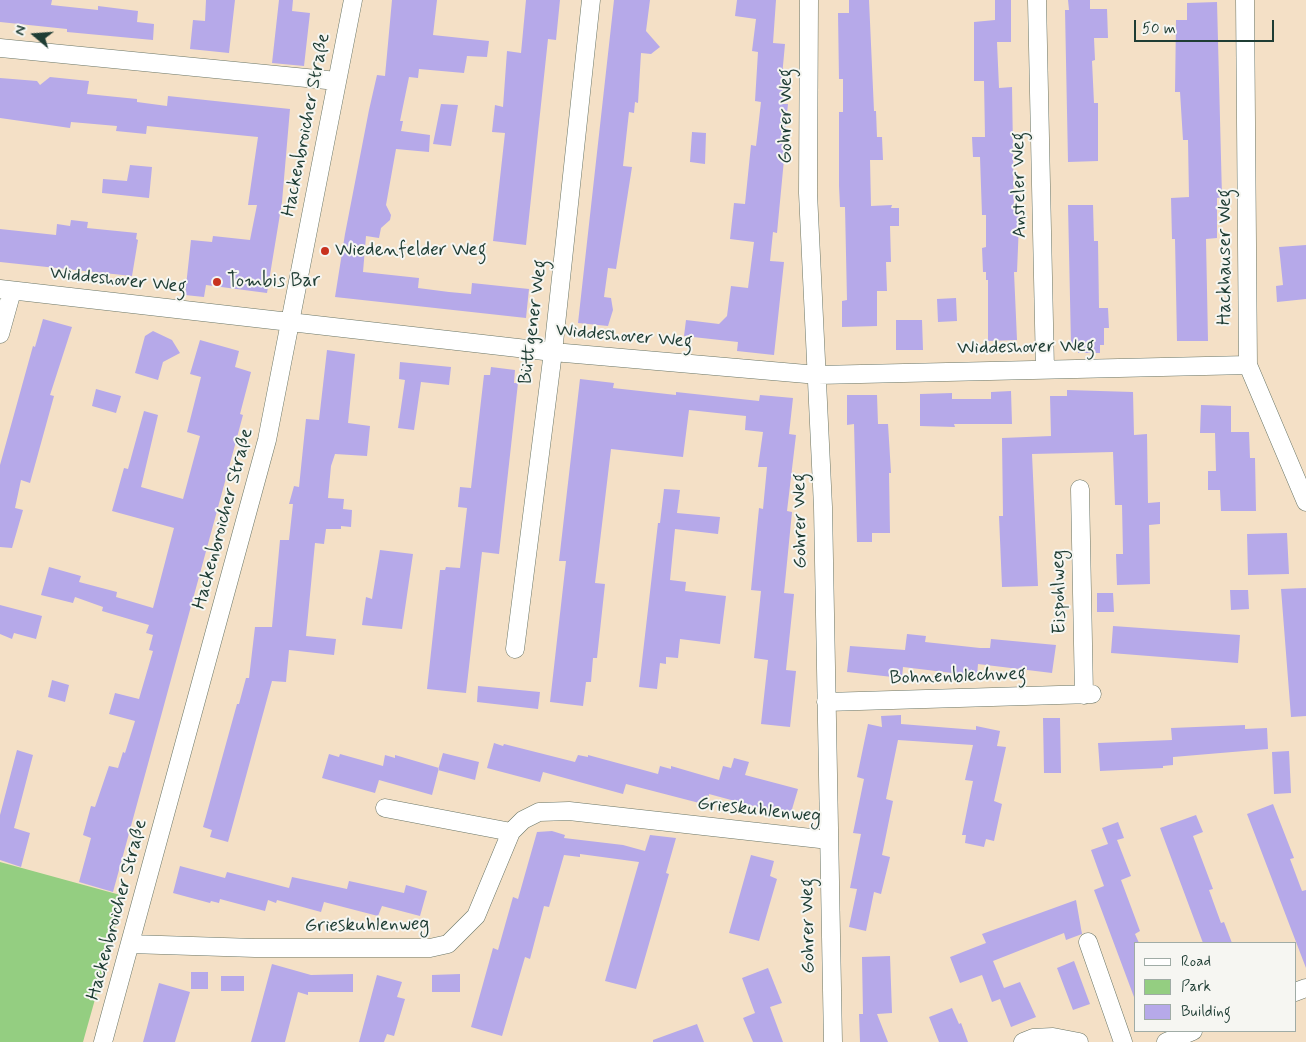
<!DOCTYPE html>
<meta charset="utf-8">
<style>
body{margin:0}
#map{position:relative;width:1306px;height:1042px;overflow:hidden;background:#f4e0c6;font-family:Mynerve,sans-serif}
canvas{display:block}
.legend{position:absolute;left:1134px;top:942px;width:162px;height:90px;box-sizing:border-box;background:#f6f6f2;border:1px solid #a0aca6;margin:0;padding:6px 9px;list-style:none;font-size:15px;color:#1f3d34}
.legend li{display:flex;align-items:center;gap:10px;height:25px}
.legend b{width:25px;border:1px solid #a0aca6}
.north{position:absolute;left:10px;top:10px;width:50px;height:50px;-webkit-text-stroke:4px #f6f6f2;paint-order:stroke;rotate:288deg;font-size:14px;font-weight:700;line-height:20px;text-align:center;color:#1f3d34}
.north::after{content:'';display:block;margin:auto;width:18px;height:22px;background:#1f3d34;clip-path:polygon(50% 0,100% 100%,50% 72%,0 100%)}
.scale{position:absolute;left:1134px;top:20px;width:140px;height:22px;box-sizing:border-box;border:2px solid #1f3d34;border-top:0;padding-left:6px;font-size:15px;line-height:18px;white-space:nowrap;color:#1f3d34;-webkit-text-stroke:4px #f6f6f2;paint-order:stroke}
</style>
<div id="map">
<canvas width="1306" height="1042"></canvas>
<ul class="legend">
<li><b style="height:6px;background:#fff"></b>Road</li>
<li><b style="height:14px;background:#94ce81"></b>Park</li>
<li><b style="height:14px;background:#b6a9e9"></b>Building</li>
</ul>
<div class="north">N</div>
<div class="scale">50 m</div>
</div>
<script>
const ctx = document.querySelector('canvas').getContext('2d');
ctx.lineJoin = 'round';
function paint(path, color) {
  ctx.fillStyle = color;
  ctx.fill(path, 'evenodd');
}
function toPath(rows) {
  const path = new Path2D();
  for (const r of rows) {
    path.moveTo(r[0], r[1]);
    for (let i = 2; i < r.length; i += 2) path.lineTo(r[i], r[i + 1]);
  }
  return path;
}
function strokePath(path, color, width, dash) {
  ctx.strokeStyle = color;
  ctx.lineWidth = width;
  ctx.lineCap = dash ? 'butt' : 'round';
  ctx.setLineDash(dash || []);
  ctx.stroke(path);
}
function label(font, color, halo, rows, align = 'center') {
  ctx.font = font + ' Mynerve,sans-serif';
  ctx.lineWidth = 4;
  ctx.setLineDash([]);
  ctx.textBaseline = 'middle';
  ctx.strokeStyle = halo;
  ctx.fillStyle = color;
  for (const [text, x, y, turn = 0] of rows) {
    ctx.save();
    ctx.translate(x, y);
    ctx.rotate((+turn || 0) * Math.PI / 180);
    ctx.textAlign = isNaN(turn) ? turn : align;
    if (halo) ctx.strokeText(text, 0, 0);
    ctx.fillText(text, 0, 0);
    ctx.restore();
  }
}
const green = toPath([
 [0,862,124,896,83,1042,0,1042]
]);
const building = toPath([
 [0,0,52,0,51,5,98,10,98,6,138,11,137,22,154,24,153,40,67,32,67,29,0,22],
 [206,0,235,0,229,53,190,49,193,20,205,21],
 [279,0,293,0,292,11,310,13,304,66,272,63],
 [392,0,437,0,433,35,489,41,487,57,467,56,464,73,419,69,418,78,409,77,400,121,403,121,401,131,430,135,429,152,396,149,386,205,391,215,390,220,381,228,379,238,366,236,363,272,419,278,418,288,449,292,471,294,472,283,529,289,526,318,335,297,345,234,369,110,377,75,385,76],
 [526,0,560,0,556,40,548,39,526,245,493,241,505,133,492,132,495,105,503,107,507,51,521,53],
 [614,0,650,0,646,31,660,47,651,54,641,53,638,103,635,102,634,113,629,112,623,166,632,167,616,269,608,268,604,297,611,298,613,310,608,326,578,323],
 [737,0,776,0,773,43,785,44,781,87,785,87,783,104,788,104,783,149,785,149,777,233,773,232,770,261,784,262,774,355,737,351,738,342,684,336,686,320,719,324,727,316,731,286,748,288,754,242,730,239,734,203,745,204,751,145,756,146,761,102,755,101,758,52,752,51,756,19,735,16],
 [849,0,869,0,874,111,876,111,877,137,882,137,883,160,870,160,871,206,892,205,891,208,899,208,899,226,890,226,891,262,886,262,887,291,877,291,877,326,842,327,842,301,847,300,845,207,840,207,839,186,839,112,843,112,843,79,839,79,838,13,849,13],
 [995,0,1011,0,1011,42,997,42,999,88,1012,87,1014,214,1019,214,1019,223,1017,272,1014,272,1017,340,988,341,988,280,986,280,986,272,983,272,982,248,986,247,986,215,982,215,980,157,973,157,972,137,985,137,984,81,974,81,974,22,995,20],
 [1068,0,1090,0,1090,9,1107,9,1108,38,1094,38,1095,60,1092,61,1094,103,1098,103,1098,161,1068,162,1065,10,1069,10],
 [1217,2,1222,197,1217,198,1217,238,1206,239,1208,341,1177,341,1175,239,1172,239,1171,198,1189,197,1188,140,1183,140,1180,92,1175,92,1176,20,1187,20,1187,3],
 [50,77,89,81,87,94,137,99,137,102,167,106,168,96,290,109,282,202,267,293,206,285,204,297,185,295,191,240,212,242,213,236,250,240,257,205,248,205,258,137,147,126,146,134,116,131,117,126,71,122,70,128,0,118,0,78,37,81,40,85],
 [441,104,458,105,451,146,433,144],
 [692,132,706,133,705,164,690,162],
 [130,165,152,167,149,198,102,193,103,179,127,181],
 [1068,205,1093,205,1094,241,1098,241,1099,308,1108,308,1109,328,1104,328,1104,345,1100,345,1100,353,1078,353,1078,345,1071,345],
 [71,220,88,222,87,228,137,233,136,239,138,240,132,276,0,262,0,229,56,235,57,224,70,226],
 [1306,245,1306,299,1277,302,1276,286,1283,285,1279,247],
 [956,298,957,321,938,322,937,299],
 [43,319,72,327,50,395,54,396,30,483,21,480,15,508,23,510,12,548,0,547,0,465,33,346,35,347],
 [896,320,922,320,923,350,896,350],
 [153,331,172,340,180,353,163,362,158,380,135,373,145,336],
 [200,340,239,351,235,367,251,372,240,414,243,415,235,445,113,892,79,882,91,838,83,835,91,806,95,807,109,766,118,768,123,752,125,753,135,721,109,714,115,693,139,699,153,651,149,650,153,635,146,633,149,625,102,611,103,607,75,597,73,603,41,595,49,567,81,576,79,582,117,592,116,597,153,608,174,528,112,511,124,468,128,469,144,411,158,415,141,487,183,499,200,436,187,432,201,377,190,374],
 [327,350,355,354,348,423,370,426,367,456,335,454,331,466,328,498,344,499,343,509,352,510,351,527,341,526,341,529,326,529,324,544,315,543,306,636,336,639,334,655,289,650,286,682,272,681,228,842,210,837,212,830,203,827,237,704,239,704,246,678,249,678,255,627,272,627,280,540,289,540,293,504,289,504,294,486,299,487,306,419,319,420],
 [400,362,451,367,449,385,421,382,414,430,398,428,405,380,399,379],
 [491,367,515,370,514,383,518,383,499,554,482,552,466,693,427,689,440,570,445,570,446,567,460,568,467,508,458,507,460,487,471,488,484,375,490,375],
 [580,379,614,383,613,388,676,395,676,392,759,401,760,395,793,398,789,434,796,435,787,511,792,512,784,593,794,594,786,670,796,671,790,727,761,724,768,660,754,658,761,591,751,590,759,508,763,509,767,467,758,467,763,432,745,430,746,416,717,413,689,410,683,457,611,449,595,583,605,584,597,658,593,658,591,682,586,682,583,706,550,702,566,561,559,561],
 [96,389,121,396,116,413,92,406],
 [1067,390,1133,392,1134,435,1147,434,1148,503,1160,502,1160,524,1149,525,1150,584,1117,585,1116,554,1123,554,1122,505,1115,505,1113,452,1074,453,1032,454,1038,586,1002,587,999,516,1003,516,1002,438,1051,436,1050,396,1067,396],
 [1011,391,1012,424,954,424,955,427,920,426,920,394,952,393,952,399,991,399,991,392],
 [847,395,877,395,878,424,888,424,891,473,889,473,890,533,872,533,872,542,857,542,854,424,847,425],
 [1201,405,1231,406,1231,432,1249,432,1250,458,1255,458,1256,511,1221,511,1220,490,1208,490,1208,471,1216,471,1215,433,1200,433],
 [664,489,680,490,677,513,720,517,718,534,675,529,670,580,686,582,685,591,726,596,720,644,680,639,678,658,666,657,666,664,660,663,657,689,639,687,658,523,660,523],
 [1287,533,1289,574,1248,575,1247,534],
 [380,550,413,554,402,629,362,625,366,597,372,599],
 [1306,588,1306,716,1291,717,1281,589],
 [1230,590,1248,590,1249,609,1231,610],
 [1097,593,1113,593,1114,612,1097,612],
 [0,605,42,616,36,639,14,633,12,639,0,634],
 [1113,626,1240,635,1238,663,1111,653],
 [907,634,926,636,925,642,980,648,990,648,991,639,1056,645,1052,673,978,664,977,676,903,667,902,678,847,672,850,646,905,650],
 [52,680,69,685,65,702,48,697],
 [478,686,540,692,538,709,477,702],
 [901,715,901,724,976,730,976,726,1000,731,997,746,1006,747,994,801,1002,804,994,841,986,839,984,847,965,843,966,835,962,835,973,781,965,780,973,745,898,740,886,799,893,801,882,855,890,857,881,894,874,892,866,931,849,927,857,889,850,888,861,834,853,833,864,779,857,777,868,724,882,727,881,716],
 [1043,718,1060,718,1061,773,1044,773],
 [1245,725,1245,729,1267,728,1268,749,1173,757,1173,765,1163,766,1163,768,1100,771,1098,743,1172,740,1171,728],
 [494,743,503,746,504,744,575,762,578,755,588,757,588,755,658,774,660,766,671,769,671,766,719,780,723,766,731,768,734,758,749,762,745,775,798,789,790,816,709,794,707,805,626,784,623,794,543,772,540,782,487,768],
 [17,750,33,755,14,828,30,833,21,867,0,860,0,815],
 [1289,751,1291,793,1274,794,1272,752],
 [443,753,479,762,475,780,438,770],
 [329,754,339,757,340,754,383,766,385,755,395,758,395,755,439,768,432,795,379,780,375,793,322,778],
 [1273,804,1294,858,1290,859,1302,891,1306,890,1306,968,1247,814],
 [1196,815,1203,832,1193,836,1213,889,1209,890,1221,923,1224,922,1232,943,1203,943,1160,828],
 [1118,822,1124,838,1117,840,1131,876,1121,880,1140,931,1135,934,1139,943,1135,943,1134,997,1094,890,1104,886,1091,850,1108,844,1102,828],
 [552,831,565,835,564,838,623,845,645,851,650,835,676,838,666,873,669,874,636,989,605,981,639,862,580,854,580,857,564,855,549,907,544,906,530,959,525,957,502,1036,471,1027,493,948,498,950,513,897,518,899,537,832],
 [751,855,774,861,770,876,777,879,759,941,729,933],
 [180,866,225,878,227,872,289,888,292,877,347,889,349,881,404,893,406,885,427,891,420,916,382,906,378,916,324,902,321,912,277,900,276,903,268,900,265,911,220,899,219,903,211,901,210,903,173,893],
 [1076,900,1082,934,1066,940,1064,933,993,961,1004,988,1020,982,1036,1017,1011,1027,1000,999,992,1002,982,975,960,983,950,957,986,943,982,934],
 [890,956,892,1013,877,1014,888,1042,860,1042,859,1014,863,1014,862,957],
 [1074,961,1090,1004,1073,1010,1057,968],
 [272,964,311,975,353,974,353,992,308,992,308,995,298,992,285,1042,251,1042],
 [768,968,782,1003,770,1007,783,1042,753,1042,743,1018,755,1013,742,978],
 [191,972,208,972,208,989,191,989],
 [460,974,460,992,432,992,432,975],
 [377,975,402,982,397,997,405,999,394,1036,387,1034,384,1042,359,1042],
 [221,976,244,976,244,991,221,991],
 [159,983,190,992,175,1042,143,1042],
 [952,1008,959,1024,961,1023,968,1042,939,1042,929,1017],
 [697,1024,704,1042,653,1042,653,1040]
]);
const minor = toPath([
 [809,0,808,193,823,507,833,1042],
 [1037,0,1045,369],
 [1245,0,1248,365,1306,502],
 [0,48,337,81],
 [0,289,553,352,818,375,1248,365],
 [0,334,12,291],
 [1080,489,1084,695],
 [515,649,553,352,591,0],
 [826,702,1092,694],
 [385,808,511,832],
 [1088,942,1123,1042],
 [130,944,255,948,430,948,448,944,476,916,511,832,523,820,539,812,569,811,829,840],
 [1295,992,1306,988],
 [103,1042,267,440,353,0],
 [1023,1042,1033,1038,1053,1037,1079,1042],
 [1166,1042,1193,1031]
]);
const markers = [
 [325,251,5,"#c8321e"],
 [217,282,5,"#c8321e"]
];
const streetNames = [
 ["Gohrer Weg",787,116,-90],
 ["Hackenbroicher Straße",307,125,-79],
 ["Ansteler Weg",1020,185,-91],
 ["Hackhauser Weg",1226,257,-90],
 ["Widdeshover Weg",118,281,6],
 ["Büttgener Weg",534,322,-83],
 ["Widdeshover Weg",624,337,5],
 ["Widdeshover Weg",1026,348,-1],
 ["Hackenbroicher Straße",224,519,-75],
 ["Gohrer Weg",801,521,-91],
 ["Eispohlweg",1060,592,-91],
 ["Bohnenblechweg",958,677,-2],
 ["Grieskuhlenweg",759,811,6],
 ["Hackenbroicher Straße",118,910,-75],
 ["Grieskuhlenweg",367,926,-1],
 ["Gohrer Weg",809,926,-91]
];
const poiNames = [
 ["Wiedenfelder Weg",335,251],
 ["Tombis Bar",227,282]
];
paint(green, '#94ce81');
paint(building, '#b6a9e9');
strokePath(minor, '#6a7667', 19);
strokePath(minor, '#fff', 18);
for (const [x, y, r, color] of markers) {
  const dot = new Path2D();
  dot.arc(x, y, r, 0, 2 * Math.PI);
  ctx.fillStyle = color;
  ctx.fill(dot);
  strokePath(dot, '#f6f6f2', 2);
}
label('19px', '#1f3d34', '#f6f6f2', streetNames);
label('19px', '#1f3d34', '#f6f6f2', poiNames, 'left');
</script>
